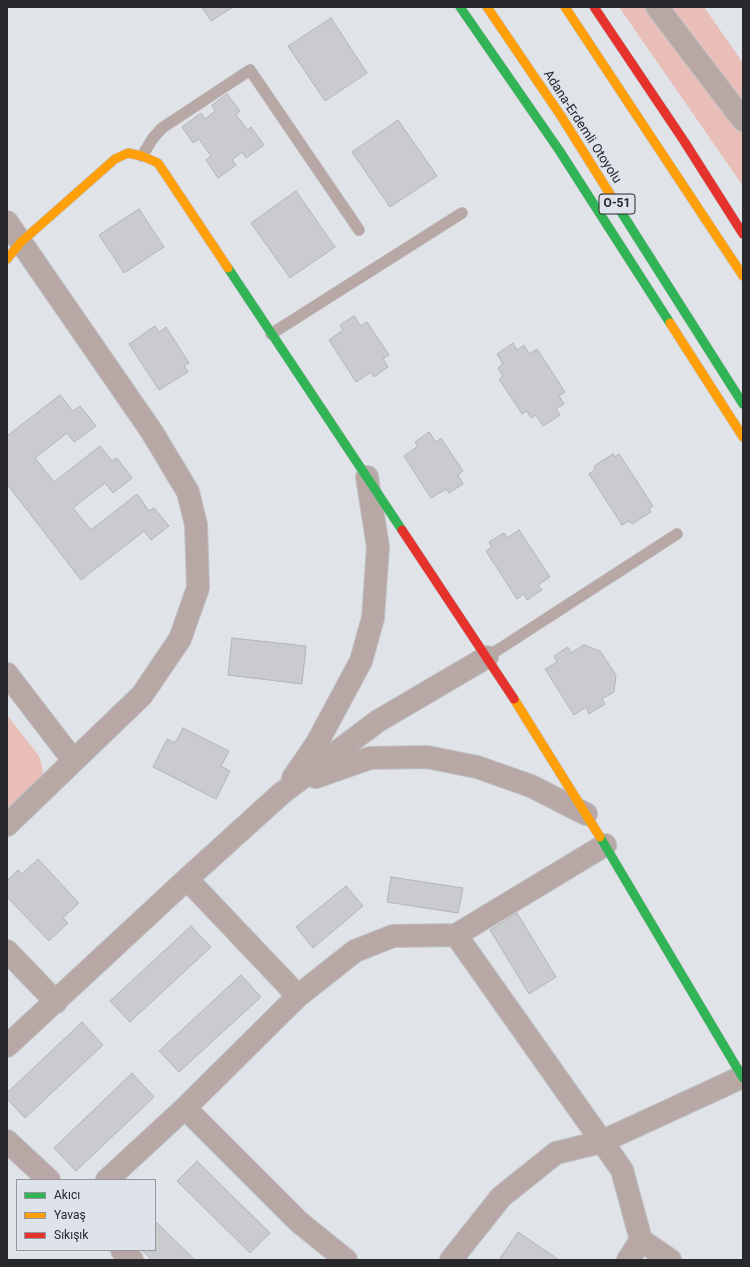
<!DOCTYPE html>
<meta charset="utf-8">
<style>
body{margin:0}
#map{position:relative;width:750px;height:1267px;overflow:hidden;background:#e0e3e8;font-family:Roboto,sans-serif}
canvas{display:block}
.frame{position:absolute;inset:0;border:8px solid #26282b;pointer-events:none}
.legend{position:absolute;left:16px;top:1179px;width:140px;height:72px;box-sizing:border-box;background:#dde2eb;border:1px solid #94989e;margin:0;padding:5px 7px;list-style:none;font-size:12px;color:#26282b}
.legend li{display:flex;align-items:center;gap:8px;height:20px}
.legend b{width:20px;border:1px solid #94989e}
</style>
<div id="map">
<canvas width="750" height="1267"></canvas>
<div class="frame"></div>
<ul class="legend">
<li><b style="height:5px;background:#30b455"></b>Akıcı</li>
<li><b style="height:5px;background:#ff9f0a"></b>Yavaş</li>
<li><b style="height:5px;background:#e5322d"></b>Sıkışık</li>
</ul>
</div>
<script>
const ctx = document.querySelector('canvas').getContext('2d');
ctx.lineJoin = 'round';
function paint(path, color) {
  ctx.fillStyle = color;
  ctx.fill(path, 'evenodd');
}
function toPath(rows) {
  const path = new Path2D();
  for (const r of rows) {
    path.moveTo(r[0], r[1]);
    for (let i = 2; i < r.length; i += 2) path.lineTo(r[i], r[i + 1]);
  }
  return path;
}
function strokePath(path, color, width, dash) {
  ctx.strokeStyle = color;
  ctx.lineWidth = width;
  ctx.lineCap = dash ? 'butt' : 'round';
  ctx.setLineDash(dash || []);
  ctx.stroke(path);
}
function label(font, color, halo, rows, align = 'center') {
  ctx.font = font + ' Roboto,sans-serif';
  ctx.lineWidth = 3.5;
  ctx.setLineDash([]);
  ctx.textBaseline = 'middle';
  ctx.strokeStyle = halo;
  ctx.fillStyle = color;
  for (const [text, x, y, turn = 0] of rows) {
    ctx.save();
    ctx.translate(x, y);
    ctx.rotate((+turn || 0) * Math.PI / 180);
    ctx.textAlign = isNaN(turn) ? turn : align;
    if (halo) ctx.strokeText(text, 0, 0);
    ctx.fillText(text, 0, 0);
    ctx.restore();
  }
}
const green = toPath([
 [619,7,704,7,743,63,743,186],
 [7,715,39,756,46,782,7,819]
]);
const building = toPath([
 [202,7,233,7,211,21,202,7],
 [331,18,367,73,325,101,288,46,331,18],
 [227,94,240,111,236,115,248,130,251,127,264,145,246,158,242,152,232,160,236,165,218,178,206,160,211,156,199,139,193,143,182,127,201,113,205,119,215,111,212,105,227,94],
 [398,120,437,176,390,207,352,152,398,120],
 [296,191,335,247,290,278,251,223,296,191],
 [139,209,164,247,124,273,99,235,139,209],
 [354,316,361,326,367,322,389,355,383,359,388,367,374,377,371,372,356,382,329,340,343,330,340,325,354,316],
 [155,326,159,332,166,327,189,363,184,366,188,372,159,390,129,344,155,326],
 [513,343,517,350,524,345,529,354,537,349,565,392,559,396,564,404,556,409,560,415,543,426,536,415,531,418,527,411,522,414,499,379,503,376,498,368,503,364,497,354,513,343],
 [60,395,73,411,80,406,96,426,74,442,67,433,35,458,54,482,100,446,112,461,117,458,132,478,113,493,105,483,73,508,91,530,137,494,149,511,154,508,169,526,151,540,144,531,81,580,7,484,7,436,60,395],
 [429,432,436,442,441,438,463,471,458,475,463,484,449,493,446,489,431,498,404,456,418,446,415,442,429,432],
 [613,454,615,457,619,454,653,506,649,509,651,512,632,524,629,521,622,525,589,474,595,469,594,466,613,454],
 [519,530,550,577,538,585,542,590,527,600,524,594,517,599,486,551,492,547,489,542,504,533,507,538,519,530],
 [232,638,306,646,302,684,228,675,232,638],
 [584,645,600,651,616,675,614,692,602,699,605,704,589,714,586,707,574,715,545,669,557,662,554,656,568,647,571,653,584,645],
 [183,728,229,751,221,766,230,771,216,799,153,767,167,739,175,743,183,728],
 [38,859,79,903,63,918,68,923,49,941,7,897,7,881,18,870,22,874,38,859],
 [391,877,463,888,458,913,387,902,391,877],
 [346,886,363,906,313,948,296,927,346,886],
 [517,913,556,977,529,994,490,930,517,913],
 [191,926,211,947,130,1022,110,1001,191,926],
 [241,975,261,997,179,1072,159,1051,241,975],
 [82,1022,103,1045,25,1118,7,1099,7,1093,82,1022],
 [132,1073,154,1097,76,1171,54,1148,132,1073],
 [197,1161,270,1233,250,1253,177,1181,197,1161],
 [155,1221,195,1260,152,1260,142,1250,155,1250,155,1221],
 [518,1232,559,1260,499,1260,518,1232]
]);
const lane = toPath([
 [142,156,153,138,162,128,250,70,359,230],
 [271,334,462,213],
 [487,657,677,534]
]);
const street = toPath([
 [657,7,743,120],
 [7,222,152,432,188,492,196,525,198,588,180,639,142,695,7,825],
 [7,674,73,760],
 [316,777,370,758,427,757,477,767,531,786,586,814],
 [293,778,317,743,361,661,373,618,378,547,367,477],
 [456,935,622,1170,641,1240,670,1260],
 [7,951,56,1002],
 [298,996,355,951,393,936,456,935,605,845],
 [7,1046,187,879,282,793,378,721,487,657],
 [185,1108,299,1222,346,1260],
 [7,1141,49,1180],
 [107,1180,185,1108,298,996,187,879],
 [122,1250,132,1260],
 [451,1260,501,1197,556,1153,601,1142,742,1077],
 [628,1260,641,1240]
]);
const fast = toPath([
 [460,7,559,150,670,323],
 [618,207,743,404],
 [228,268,402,530],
 [600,837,743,1078]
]);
const slow = toPath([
 [487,7,561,116,618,207],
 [565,7,743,276],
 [7,259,21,242,115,159,128,153,142,156,158,163,228,268],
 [670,323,743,437],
 [514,699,600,837]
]);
const jam = toPath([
 [594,7,684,141,743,234],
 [402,530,514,699]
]);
const shields = [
 [617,204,36]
];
const shieldNames = [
 ["O-51",617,204]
];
const streetNames = [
 ["Adana-Erdemli Otoyolu",582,127,57]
];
paint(green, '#e9beb9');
paint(building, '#c9cbcf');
strokePath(building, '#b2b4b8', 1);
strokePath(lane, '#bfc1c5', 12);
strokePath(street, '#bfc1c5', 24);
strokePath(fast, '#bfc1c5', 10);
strokePath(slow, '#bfc1c5', 10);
strokePath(jam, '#bfc1c5', 10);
strokePath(lane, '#b8a8a5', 11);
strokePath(street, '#b8a8a5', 22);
strokePath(fast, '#30b455', 9);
strokePath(slow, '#ff9f0a', 9);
strokePath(jam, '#e5322d', 9);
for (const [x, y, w] of shields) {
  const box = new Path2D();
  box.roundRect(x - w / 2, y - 10, w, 20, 3);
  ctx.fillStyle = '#dde2eb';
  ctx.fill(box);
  strokePath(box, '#26282b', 1);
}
label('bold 12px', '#26282b', null, shieldNames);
label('13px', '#26282b', '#dde2eb', streetNames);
</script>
